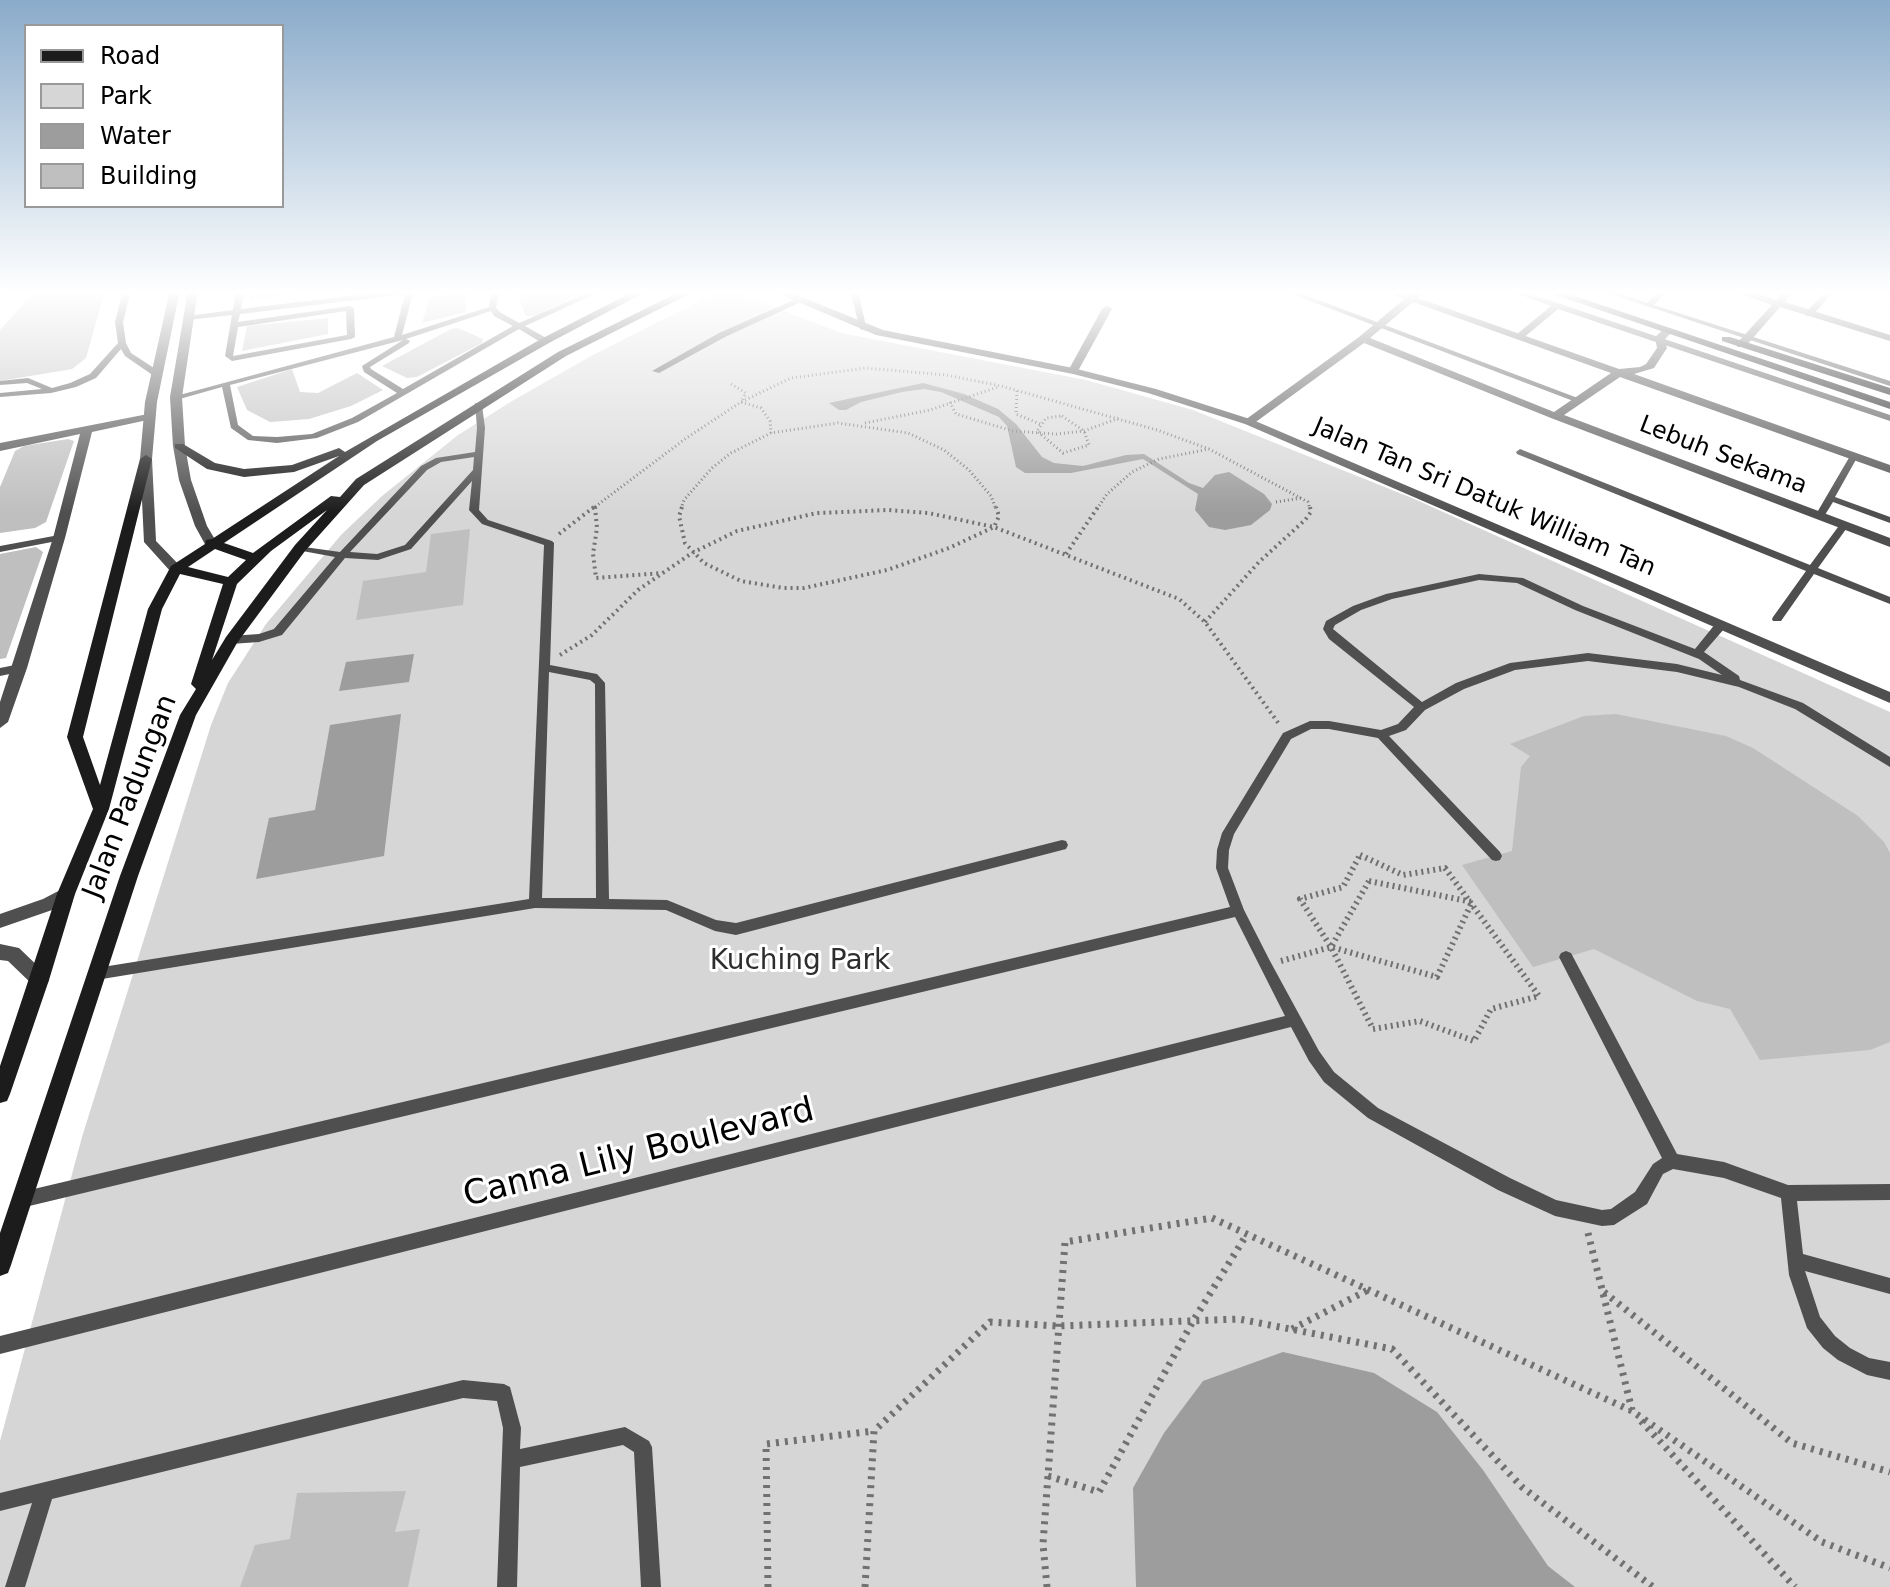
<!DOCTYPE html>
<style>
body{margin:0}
#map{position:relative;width:1890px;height:1587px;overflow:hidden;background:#fff;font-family:"DejaVu Sans",sans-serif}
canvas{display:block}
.legend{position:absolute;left:24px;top:24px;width:260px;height:184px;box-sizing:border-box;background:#fff;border:2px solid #999;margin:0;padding:10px 14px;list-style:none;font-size:24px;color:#000}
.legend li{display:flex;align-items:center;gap:16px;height:40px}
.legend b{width:40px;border:2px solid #999}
</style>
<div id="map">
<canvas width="1890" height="1587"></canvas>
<ul class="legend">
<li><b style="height:10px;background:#1c1c1c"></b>Road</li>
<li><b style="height:22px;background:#d6d6d6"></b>Park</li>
<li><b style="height:22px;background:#9d9d9d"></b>Water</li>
<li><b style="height:22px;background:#bfbfbf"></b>Building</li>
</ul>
</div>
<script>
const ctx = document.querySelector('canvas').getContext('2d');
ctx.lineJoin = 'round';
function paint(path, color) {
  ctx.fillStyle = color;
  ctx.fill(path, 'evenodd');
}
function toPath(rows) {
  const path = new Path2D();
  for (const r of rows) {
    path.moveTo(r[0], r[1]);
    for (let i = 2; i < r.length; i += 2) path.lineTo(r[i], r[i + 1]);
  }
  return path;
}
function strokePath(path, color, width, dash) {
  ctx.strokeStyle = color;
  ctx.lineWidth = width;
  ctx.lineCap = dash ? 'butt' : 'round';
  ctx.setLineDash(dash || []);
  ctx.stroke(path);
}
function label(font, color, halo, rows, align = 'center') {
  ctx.font = font + ' "DejaVu Sans",sans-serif';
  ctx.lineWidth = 6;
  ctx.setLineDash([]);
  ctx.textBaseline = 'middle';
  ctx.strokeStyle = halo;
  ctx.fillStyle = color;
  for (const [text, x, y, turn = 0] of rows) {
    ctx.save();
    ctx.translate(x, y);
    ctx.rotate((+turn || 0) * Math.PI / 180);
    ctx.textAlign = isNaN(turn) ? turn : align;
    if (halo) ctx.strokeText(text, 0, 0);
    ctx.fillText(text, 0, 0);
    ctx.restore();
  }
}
const green = toPath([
 [733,291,841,333,1086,380,1193,410,1412,498,1890,712,1890,1587,0,1587,0,1441,82,1137,211,725,228,683,266,624,341,535,382,496,458,435,512,401,591,356,716,293]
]);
const water = toPath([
 [923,383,964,394,998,409,1016,424,1042,457,1054,463,1083,466,1126,455,1144,454,1189,483,1203,488,1215,475,1229,472,1264,494,1272,504,1270,510,1251,525,1225,530,1209,527,1195,510,1198,494,1143,459,1071,473,1025,473,1016,467,1007,426,999,417,941,392,924,389,902,392,861,402,846,410,839,410,829,403],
 [414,654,409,682,339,691,346,662],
 [401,714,384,856,256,879,269,818,315,810,330,725],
 [1283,1352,1374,1373,1437,1412,1483,1470,1548,1566,1575,1587,1136,1587,1133,1488,1164,1433,1203,1381]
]);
const building = toPath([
 [36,290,105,290,86,358,72,369,0,381,0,330],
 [251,290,298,290,298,293,250,300],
 [520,290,588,290,535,316,526,316,517,292],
 [466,293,466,312,422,323,430,297],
 [328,318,328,334,242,351,247,326],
 [458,328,483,339,482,343,417,377,407,378,382,366,451,329],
 [292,369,300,392,318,393,357,373,383,390,351,406,309,419,270,422,247,410,237,387],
 [68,439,74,441,46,522,35,528,0,533,0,487,15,451,24,446],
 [470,529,463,605,356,620,363,581,426,572,431,534],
 [36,547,43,552,6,658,0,659,0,554],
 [1616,714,1726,736,1753,748,1858,816,1884,842,1890,853,1890,1042,1870,1050,1760,1060,1730,1009,1697,1001,1594,949,1533,967,1462,865,1512,851,1521,767,1530,756,1510,744,1584,716],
 [406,1491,395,1532,420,1529,408,1587,240,1587,255,1545,290,1539,297,1493]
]);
const pathFar3 = toPath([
 [731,384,746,393,741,402,761,408,770,421,771,433],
 [1017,391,1016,414,1040,424],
 [950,402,956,414,1013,431,1056,434,1084,431,1119,418],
 [1062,416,1084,431,1089,445,1063,453,1037,431,1046,418,1062,416],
 [865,423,930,410,998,387],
 [1276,502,1301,498],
 [595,506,595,509],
 [592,509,685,439,741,402,791,378,866,368,946,375,1001,386,1157,430,1209,449,1308,502,1310,509],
 [681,509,684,500,712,468,731,453,771,433,838,423,908,433,944,450,969,470,991,496,996,509],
 [1097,509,1107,494,1132,472,1159,459,1209,449]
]);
const pathFar2 = toPath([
 [595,507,597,528,593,554,596,578,662,573],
 [682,507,679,516,685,543,704,563,741,581,783,588,804,588,887,570,949,548,994,527,999,516,996,507],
 [559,534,594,507],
 [1066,554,1098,507],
 [1205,622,1259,562,1305,520,1311,512,1310,507],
 [560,655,592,635,638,590,692,553,737,531,817,513,888,510,928,513,994,527,1179,599,1205,622,1279,724]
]);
const pathFar1 = toPath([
 [1360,855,1403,875,1445,868,1539,996,1491,1009,1474,1041,1420,1021,1373,1029,1331,947,1300,899,1343,887,1360,855],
 [1369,881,1472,902,1437,977,1331,947,1369,881],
 [1281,961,1331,947]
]);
const path = toPath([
 [1588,1233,1632,1410],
 [1604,1292,1792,1443,1890,1472],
 [1292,1329,1368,1290],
 [1641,1421,1795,1587],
 [1048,1476,1099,1492,1193,1321,1247,1234],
 [768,1587,766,1444,874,1431],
 [865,1587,874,1431,990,1322,1058,1326,1239,1319,1392,1349,1522,1487,1653,1587],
 [1047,1587,1043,1544,1065,1242,1212,1218,1632,1411,1822,1542,1890,1568]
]);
const service = toPath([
 [4,290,16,290,0,296,0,292,4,290],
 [123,290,131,290,123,322,126,343,131,353,160,372,160,376,154,376,125,356,121,349,96,378,76,387,51,393,0,397,0,393,42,389,27,383,0,385,0,381,28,378,52,388,70,383,90,374,118,343,115,322,123,290],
 [236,290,244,290,241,309,396,290,421,290,413,293,402,335,489,307,492,290,500,290,496,308,500,312,519,323,594,290,604,290,525,326,548,339,548,343,542,343,519,329,358,422,317,438,277,443,248,440,231,428,222,387,176,400,172,397,394,337,405,294,240,314,238,322,350,306,354,308,355,337,351,339,232,361,225,356,232,315,187,320,183,318,187,316,233,310,236,290],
 [346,311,347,335,233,356,238,327,346,311],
 [491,311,494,316,513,326,403,389,371,369,370,367,409,343,410,341,406,339,491,311],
 [403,340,362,366,364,372,397,393,352,418,312,434,277,437,253,436,238,425,230,385,403,340],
 [850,290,858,290,867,331,860,329,850,290],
 [1281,290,1292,290,1583,400,1576,402,1281,290],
 [1385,290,1396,290,1414,298,1407,300,1385,290],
 [1507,290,1519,290,1890,415,1890,421,1558,309,1522,339,1516,339,1516,335,1551,306,1507,290],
 [1598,290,1610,290,1647,303,1660,290,1668,290,1654,305,1890,381,1890,386,1598,290],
 [1827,290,1835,290,1812,316,1806,316,1806,312,1827,290],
 [796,299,803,301,725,337,659,373,652,371,719,333,796,299],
 [475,403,482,405,485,428,479,510,488,520,552,541,554,543,550,665,597,674,605,683,609,899,667,900,716,920,736,923,1062,840,1066,841,1068,845,1066,849,736,935,715,931,666,910,535,908,96,980,91,978,89,974,91,970,96,968,529,899,544,545,482,524,469,510,472,481,411,549,378,560,345,558,282,635,259,642,231,644,226,640,231,636,259,634,274,629,335,557,297,550,297,546,340,552,421,466,436,458,475,452,477,428,475,403],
 [474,457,473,470,405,545,377,554,350,552,427,470,441,462,474,457],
 [549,672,590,680,595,684,596,898,542,898,549,672],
 [1520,449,1810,565,1841,523,1847,523,1849,525,1818,568,1890,597,1890,604,1814,574,1781,621,1773,621,1772,619,1773,617,1806,571,1517,454,1516,452,1520,449],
 [1854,453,1858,456,1835,497,1890,517,1890,523,1833,502,1823,518,1817,518,1815,516,1850,456,1854,453],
 [59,535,64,538,62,540,0,552,0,546,59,535],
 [1479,574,1523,578,1583,606,1695,649,1716,623,1724,623,1725,626,1724,629,1704,652,1739,676,1740,680,1803,703,1890,757,1890,767,1795,709,1739,687,1677,672,1588,661,1515,670,1464,689,1425,710,1406,730,1389,736,1500,852,1502,856,1500,860,1496,861,1492,860,1378,738,1329,729,1311,729,1291,739,1234,834,1229,850,1228,868,1244,910,1270,961,1319,1051,1334,1072,1378,1108,1510,1178,1556,1200,1602,1210,1611,1209,1635,1192,1653,1164,1662,1158,1559,957,1561,953,1566,951,1571,953,1677,1154,1724,1162,1788,1185,1890,1184,1890,1200,1797,1201,1803,1254,1890,1278,1890,1294,1805,1271,1820,1317,1835,1336,1850,1348,1869,1358,1890,1362,1890,1380,1867,1375,1838,1360,1823,1348,1807,1328,1789,1275,1781,1198,1724,1178,1673,1169,1663,1174,1647,1204,1614,1225,1602,1226,1555,1216,1498,1190,1368,1118,1324,1082,1309,1061,1291,1027,0,1354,0,1336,1285,1016,1235,917,21,1208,15,1206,13,1200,15,1194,21,1192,1230,907,1216,868,1217,850,1222,833,1283,733,1310,721,1329,721,1381,730,1398,724,1414,707,1329,639,1323,629,1326,621,1353,606,1386,594,1479,574],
 [1479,580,1517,583,1575,610,1699,659,1722,675,1677,664,1588,653,1510,663,1456,683,1422,702,1333,629,1335,625,1361,610,1392,599,1479,580],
 [20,664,25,668,24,671,0,676,0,668,20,664],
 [463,1380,504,1384,510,1387,521,1428,520,1449,625,1427,649,1441,652,1447,661,1587,641,1587,634,1452,623,1445,520,1467,517,1587,497,1587,503,1428,497,1401,463,1398,52,1499,25,1587,5,1587,32,1503,0,1511,0,1493,463,1380]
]);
const minor = toPath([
 [1415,290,1424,292,1418,298,1619,369,1640,367,1646,364,1657,348,1655,337,1663,330,1671,330,1672,332,1664,340,1667,348,1654,368,1634,374,1890,465,1890,473,1620,377,1564,415,1890,538,1890,547,1551,418,1364,343,1253,424,1245,424,1245,420,1359,337,1415,290],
 [1413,302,1611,373,1554,412,1370,338,1413,302],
 [1730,290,1747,290,1776,300,1784,290,1795,290,1785,302,1890,335,1890,341,1780,307,1745,347,1737,347,1737,343,1772,305,1730,290],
 [1107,306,1112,309,1078,371,1069,373,1068,371,1102,309,1107,306],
 [148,414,154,417,152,419,92,432,65,538,27,668,8,722,0,728,0,702,53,538,80,434,0,451,0,443,148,414],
 [66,887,72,889,75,894,72,899,55,909,0,928,0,914,43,899,66,887],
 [0,944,19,948,46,974,49,980,46,986,40,988,34,986,8,961,0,960,0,944]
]);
const tertiary = toPath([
 [170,290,180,290,157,402,152,459,156,541,183,569,176,573,171,572,144,542,140,459,145,402,170,290],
 [188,290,198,290,182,397,185,446,191,480,207,526,217,543,211,547,206,546,195,526,179,480,173,446,170,397,188,290],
 [770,290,785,290,883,330,1073,368,1156,389,1253,420,1890,692,1890,703,1245,424,1148,393,1073,374,876,335,770,290]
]);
const secondary = toPath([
 [636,290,649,290,549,343,377,441,224,543,253,553,331,496,340,497,356,479,558,352,683,290,697,290,566,356,364,485,305,551,237,643,196,715,138,876,11,1265,8,1273,0,1276,0,1233,120,876,180,715,196,689,191,684,223,584,180,574,162,609,109,809,75,894,49,980,10,1094,7,1101,0,1103,0,1066,57,894,93,809,67,737,140,459,146,455,152,459,83,737,100,785,148,609,171,566,205,544,206,540,212,539,339,456,294,472,244,477,207,469,175,448,175,444,183,444,215,463,244,469,292,465,339,448,345,452,541,339,636,290],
 [327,510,295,545,226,637,212,660,237,584,271,551,327,510],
 [215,549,246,560,228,577,188,567,215,549],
 [1541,290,1557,290,1890,402,1890,409,1541,290],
 [1722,337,1730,337,1890,388,1890,395,1722,341,1722,337]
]);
const farStreetnames = [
 ["Lebuh Sekama",1723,456,21],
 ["Jalan Tan Sri Datuk William Tan",1484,498,23]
];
const streetNames = [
 ["Jalan Padungan",131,797,-69]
];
const parkNames = [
 ["Kuching Park",800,962]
];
const nearStreetnames = [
 ["Canna Lily Boulevard",639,1154,-14]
];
paint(green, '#d6d6d6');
paint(water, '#9d9d9d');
paint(building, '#bfbfbf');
strokePath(pathFar3, '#717171', 3, [1, 3]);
strokePath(pathFar2, '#717171', 4, [2, 4]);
strokePath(pathFar1, '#717171', 6, [2, 4]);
strokePath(path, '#717171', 7, [3, 6]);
paint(service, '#4f4f4f');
paint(minor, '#4f4f4f');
paint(tertiary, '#4f4f4f');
paint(secondary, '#1c1c1c');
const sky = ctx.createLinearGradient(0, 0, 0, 513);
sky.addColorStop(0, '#8aabca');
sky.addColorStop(0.57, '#fff');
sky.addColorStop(1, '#ffffff00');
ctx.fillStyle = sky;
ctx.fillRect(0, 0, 1890, 513);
label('24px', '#000', '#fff', farStreetnames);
label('28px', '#000', '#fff', streetNames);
label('28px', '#2d2d2d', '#fff', parkNames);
label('34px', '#000', '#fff', nearStreetnames);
</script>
